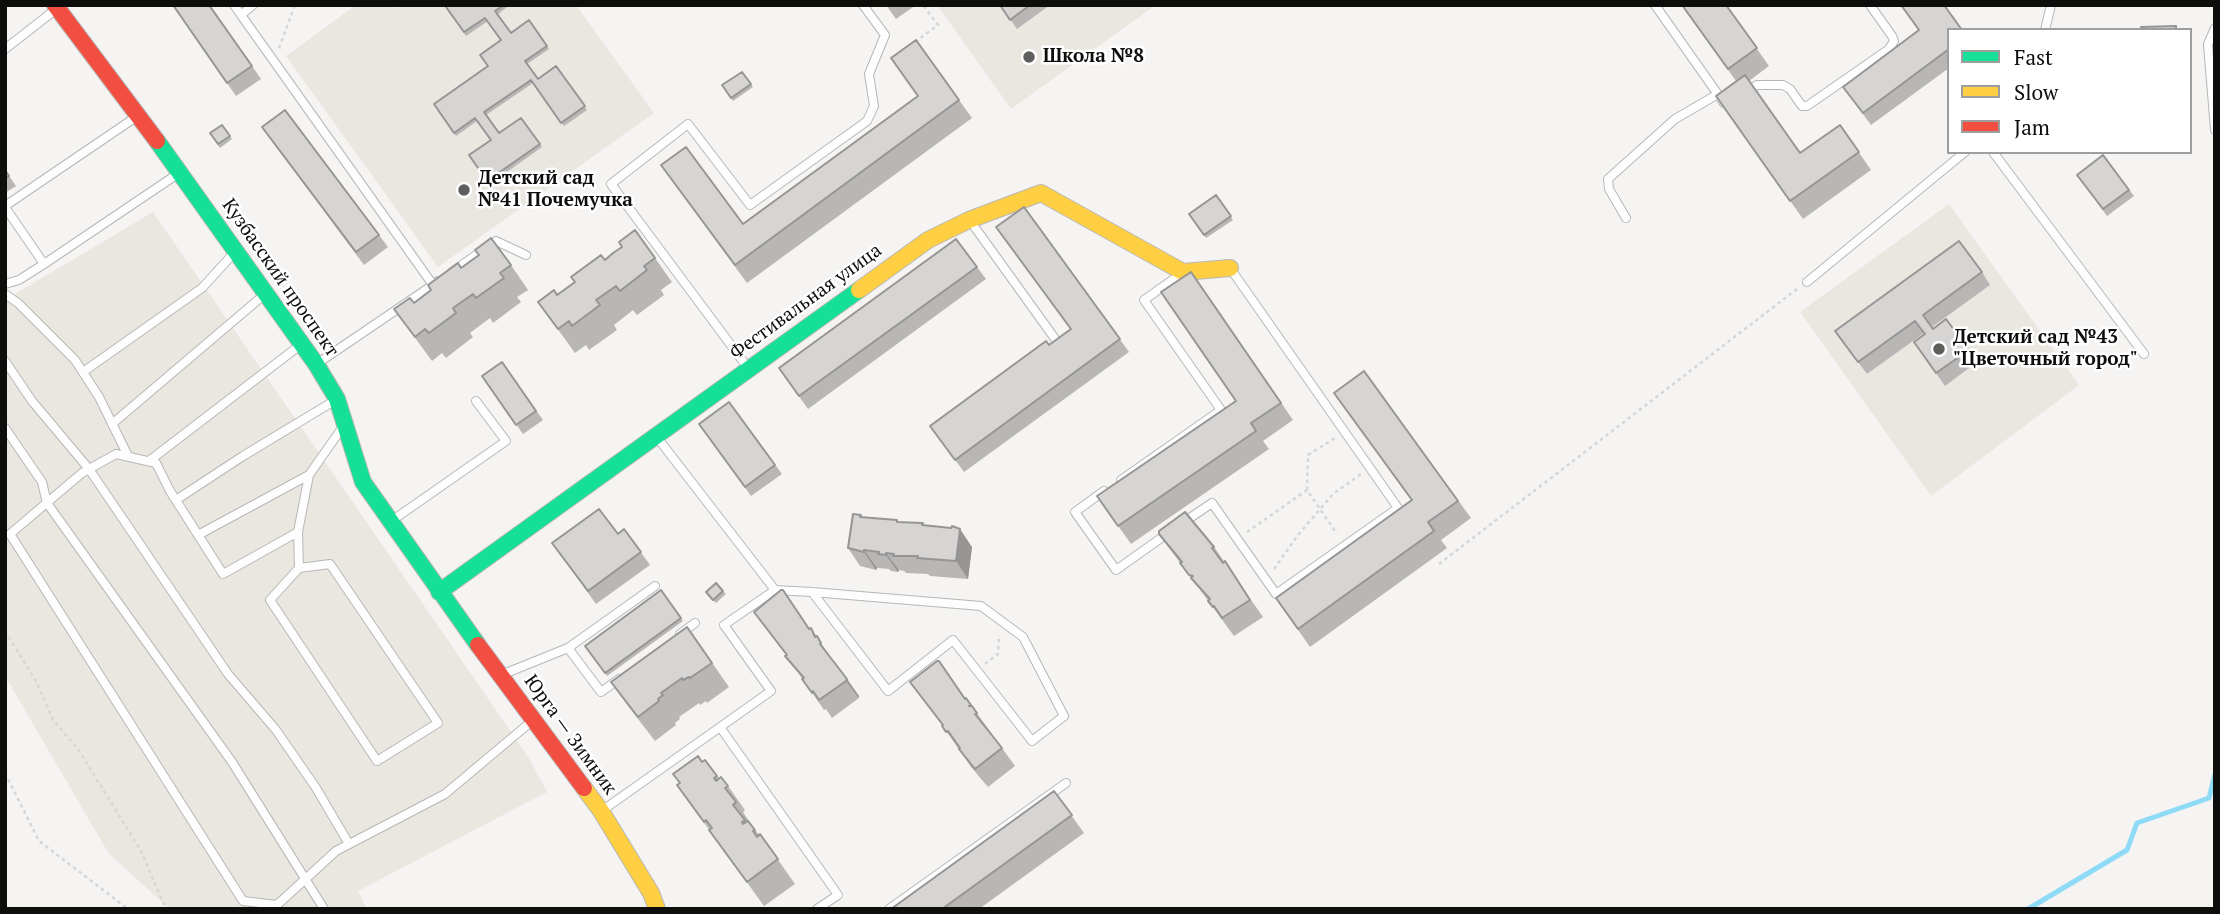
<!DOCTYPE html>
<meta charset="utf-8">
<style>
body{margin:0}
#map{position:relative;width:2220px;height:914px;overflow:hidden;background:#f5f4f2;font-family:"PT Serif",serif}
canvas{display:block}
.frame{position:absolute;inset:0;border:7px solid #0d0d0c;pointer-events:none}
.legend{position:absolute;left:1947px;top:28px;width:245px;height:126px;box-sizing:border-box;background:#fff;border:2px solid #9e9e9e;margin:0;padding:9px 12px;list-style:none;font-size:21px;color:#0d0d0c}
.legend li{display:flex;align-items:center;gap:14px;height:35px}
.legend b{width:35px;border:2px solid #9e9e9e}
</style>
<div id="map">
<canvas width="2220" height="914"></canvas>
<div class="frame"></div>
<ul class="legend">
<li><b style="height:9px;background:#16e098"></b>Fast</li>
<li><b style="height:9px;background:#ffcf43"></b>Slow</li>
<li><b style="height:9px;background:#f24e42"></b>Jam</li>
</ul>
</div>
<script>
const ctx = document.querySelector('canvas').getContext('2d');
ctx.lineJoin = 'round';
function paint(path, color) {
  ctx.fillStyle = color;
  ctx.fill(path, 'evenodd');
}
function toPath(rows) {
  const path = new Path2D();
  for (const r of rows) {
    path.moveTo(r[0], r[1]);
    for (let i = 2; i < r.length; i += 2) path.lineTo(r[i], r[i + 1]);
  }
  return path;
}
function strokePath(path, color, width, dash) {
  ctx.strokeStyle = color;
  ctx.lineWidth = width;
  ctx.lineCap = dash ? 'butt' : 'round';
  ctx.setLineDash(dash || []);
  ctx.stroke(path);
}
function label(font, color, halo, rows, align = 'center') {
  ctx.font = font + ' "PT Serif",serif';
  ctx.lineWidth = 5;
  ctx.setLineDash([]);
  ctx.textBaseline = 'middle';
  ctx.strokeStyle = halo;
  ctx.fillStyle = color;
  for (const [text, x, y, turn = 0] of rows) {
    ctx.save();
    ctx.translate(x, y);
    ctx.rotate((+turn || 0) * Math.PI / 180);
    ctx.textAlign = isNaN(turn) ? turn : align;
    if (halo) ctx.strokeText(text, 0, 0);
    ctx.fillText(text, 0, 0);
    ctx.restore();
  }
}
const built = toPath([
 [356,5,394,5,397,8,401,5,576,5,654,113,438,267,286,56],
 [937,5,1156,5,1011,109],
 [1949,204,2079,385,1931,496,1800,312],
 [153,212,529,758,547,792,358,891,367,909,170,909,109,854,5,676,5,300]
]);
const stream = toPath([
 [2028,909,2127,850,2137,823,2209,798,2215,774]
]);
const path = toPath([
 [915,42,938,25,923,5],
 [279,48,295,5],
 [1307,490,1308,455,1335,438],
 [1247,532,1307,490,1337,534],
 [1439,564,1797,289],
 [1274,569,1298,535,1333,494,1361,474],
 [5,631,36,681,53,720,78,749,141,851,166,909],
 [985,664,998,654,999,635],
 [5,773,39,841,128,909]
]);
const lane = toPath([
 [234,5,241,15],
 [253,5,241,15,433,285,438,281],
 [1655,5,1724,103],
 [2215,28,2208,44,2215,130],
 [2045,30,2051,5],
 [5,49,55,10],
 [1747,92,1757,85,1783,85,1790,89,1802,106,1807,106,1889,49,1894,41,1892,36,1870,5],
 [1993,152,2144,354],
 [5,206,136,117],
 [5,207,44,264,179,173],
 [1626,218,1609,189,1608,179,1675,119,1718,94],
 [971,222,1058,343],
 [452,272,496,241,526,255],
 [1807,282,1965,152],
 [5,284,19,280,44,264],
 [5,294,18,303,75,360,99,397,128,456],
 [5,361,32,401,89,469,228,674,276,730,316,788,349,844],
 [318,363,433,285],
 [748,368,611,184,688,124,750,205,867,121,874,106,869,74,885,35,863,5],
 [83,372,202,288,234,253],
 [112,424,265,294],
 [5,428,42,482,47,503,232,762,324,909],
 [342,428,309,475,298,532,223,574,170,491,156,463,116,454,82,473,10,534,243,901,277,905,336,851,445,794,532,721],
 [656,436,775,590,812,592,981,606,1023,637,1064,716,1032,741,953,640,888,691,812,592],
 [149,461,299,346],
 [1121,480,1221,410,1144,300,1181,274],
 [1104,491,1075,512,1116,570,1171,531],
 [176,500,243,456,334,401],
 [390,522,506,441,476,401],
 [1181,524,1212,503,1276,594,1398,508,1230,268],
 [298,532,299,568,270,600,377,761,438,723,330,564,299,568],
 [198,535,309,475],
 [680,634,695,623],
 [568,648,601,692,619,679],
 [501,675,568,648,655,586],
 [720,727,838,895,817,909],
 [603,810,771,691,724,625,775,590],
 [889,909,1066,783]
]);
const fast = toPath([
 [157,141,316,364,337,399,363,482,478,645],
 [439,592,859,290]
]);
const slow = toPath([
 [859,290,928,240,969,220,1041,193,1183,272,1230,268],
 [584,788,601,811,651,893,657,909]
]);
const jam = toPath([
 [55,5,157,141],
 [478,645,584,788]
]);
const wall = toPath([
 [173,5,210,5,261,79,236,96],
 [448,5,510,5,498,14,511,33,529,20,549,49,527,64,538,79,556,66,587,110,564,126,533,83,486,115,499,133,521,118,542,147,490,184,469,155,491,140,477,121,456,136,434,104,488,66,501,40,488,21,466,36,446,7],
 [886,5,916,5,896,19],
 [1000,5,1050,5,1017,29],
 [1682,5,1726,5,1769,66,1749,81,1800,153,1840,125,1871,170,1803,219,1716,96,1736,81],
 [1949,30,1949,68,1871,125,1843,87],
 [742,72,753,87,733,101,722,85],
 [959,100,972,118,747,283,673,182,743,224],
 [222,125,232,139,220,148,210,133],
 [271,140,379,235,388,247,364,265],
 [2103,155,2134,196,2107,216,2077,175],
 [5,170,16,186,5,193],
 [1216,195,1233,220,1206,238,1189,214],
 [1024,207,1129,352,964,472,930,426,1049,345,1070,329],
 [956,239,986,279,808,409,779,368],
 [655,258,672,282,661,290,664,295,637,315,633,310,614,325,617,330,589,350,586,345,575,353,538,302,557,295,605,260],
 [511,265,528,290,517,297,521,302,493,323,490,318,470,333,473,337,446,358,442,353,432,361,394,309,414,303,461,268],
 [1191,272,1293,420,1263,441,1269,449,1131,544,1097,496,1236,401],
 [1982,272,1990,285,1932,327,1933,329,1946,319,1977,362,1945,386,1914,342,1925,335,1924,333,1867,374,1835,331],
 [502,362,543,420,523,434,482,376],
 [1364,371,1471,518,1441,540,1447,548,1310,647,1276,598,1411,500],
 [729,402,782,474,751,496,699,424],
 [861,515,862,517,897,520,899,522,924,525,972,547,968,579,930,576,928,574,906,573,904,571,899,570,898,572,891,571,889,569,877,568,876,570,860,566,848,548],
 [624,529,650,565,596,604,552,543,618,534],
 [1159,534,1214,547,1263,617,1234,636],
 [661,590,683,621,607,676,585,646],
 [723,591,726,594,716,603,708,595],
 [754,612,810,629,811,628,833,661,859,696,859,698,832,718,826,709,824,710,786,655],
 [687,627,729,687,707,703,706,701,700,705,699,703,679,717,680,719,675,723,676,725,655,741,628,706,611,682],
 [910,682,965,699,966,698,1015,766,988,787,971,767,942,725],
 [705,760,719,778,728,786,745,810,743,812,753,827,759,835,760,834,795,884,764,906,677,785],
 [1054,791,1084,833,979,909,891,909]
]);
const shadedWall = toPath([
 [960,529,972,547,968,579,956,561],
 [864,550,877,568,876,570,864,552],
 [886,553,899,570,898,572,886,555],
 [847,679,859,696,859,698,846,681]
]);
const building = toPath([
 [173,5,209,5,252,66,227,83,173,5],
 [448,5,504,5,495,11,511,33,529,20,547,46,525,61,538,79,556,66,585,106,561,123,531,80,484,112,499,133,521,118,540,144,487,181,469,155,491,140,475,118,454,133,434,104,488,66,480,55,501,40,485,18,464,32,446,7,448,5],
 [1000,5,1030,5,1010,20,1000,5],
 [1682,5,1726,5,1757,48,1728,69,1682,5],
 [1901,5,1944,5,1962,30,1949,30,1949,49,1863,113,1843,87,1919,30,1901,5],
 [2176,26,2176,30,2141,30,2141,27,2176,26],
 [916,40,959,100,735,265,661,165,686,147,743,224,918,96,891,58,916,40],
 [742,72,751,84,731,98,722,85,742,72],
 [1745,75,1800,153,1840,125,1859,152,1790,201,1716,96,1745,75],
 [285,110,379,235,356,252,262,127,285,110],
 [222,125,230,136,218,144,210,133,222,125],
 [2103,155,2129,190,2103,209,2077,175,2103,155],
 [5,170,9,176,5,179,5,170],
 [1216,195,1231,216,1204,235,1189,214,1216,195],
 [1024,207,1120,339,955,460,930,426,1046,341,1049,345,1071,329,996,227,1024,207],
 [635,230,655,258,644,266,647,270,620,291,616,286,596,300,600,305,572,326,569,321,558,329,538,302,554,290,557,295,575,282,571,277,601,255,605,260,613,253,622,247,619,242,635,230],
 [491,238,511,265,500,273,504,278,476,298,473,294,453,308,456,313,429,333,425,329,415,337,394,309,410,298,414,303,431,290,428,285,458,263,461,268,479,255,475,250,491,238],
 [956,239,977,267,799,396,779,368,956,239],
 [1959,241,1982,272,1923,315,1933,329,1946,319,1969,350,1936,373,1914,342,1925,334,1915,321,1858,362,1835,331,1959,241],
 [1191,272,1281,403,1251,423,1256,431,1118,526,1097,496,1236,401,1161,292,1191,272],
 [502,362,536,411,516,425,482,376,502,362],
 [1364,371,1458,501,1428,522,1434,531,1298,629,1276,598,1412,500,1334,393,1364,371],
 [729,402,775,465,745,487,699,424,729,402],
 [599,509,618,534,624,529,641,552,588,591,552,543,599,509],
 [1185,512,1214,547,1212,548,1223,563,1225,561,1250,600,1222,618,1214,606,1213,607,1208,601,1210,599,1191,578,1193,576,1189,575,1180,563,1182,562,1159,534,1159,531,1185,512],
 [853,514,861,515,860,517,897,520,897,522,923,523,922,525,951,528,952,526,960,529,956,561,917,558,918,556,893,556,894,554,886,553,886,555,878,554,879,552,864,550,864,552,848,548,853,514],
 [716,583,723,591,713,600,706,592,716,583],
 [661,590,681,618,605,673,585,646,661,590],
 [781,590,783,590,809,629,811,628,815,637,817,636,821,643,820,644,847,679,846,681,819,700,813,691,812,693,802,679,804,678,785,656,787,655,754,612,781,590],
 [687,627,712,663,690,678,689,677,683,680,682,678,661,693,663,695,658,699,659,701,638,717,611,682,687,627],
 [937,661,939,661,965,699,966,698,971,705,969,706,972,706,977,713,975,714,1002,748,975,769,959,749,960,748,948,731,946,732,942,726,943,725,910,682,937,661],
 [698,756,702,762,705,760,717,776,714,778,716,781,721,777,728,786,725,788,736,802,733,805,745,820,742,822,743,824,748,821,755,830,753,831,757,837,760,834,778,859,747,882,709,830,712,828,706,820,704,822,677,785,680,783,673,774,698,756],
 [1054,791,1072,815,942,909,891,909,1054,791]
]);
const markers = [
 [1029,57,7,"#5e5e5c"],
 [464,190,7,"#5e5e5c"],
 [1939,349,7,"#5e5e5c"]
];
const poiNames = [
 ["Школа №8",1043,57],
 ["Детский сад",478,179],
 ["№41 Почемучка",478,201],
 ["Детский сад №43",1953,338],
 ["\"Цветочный город\"",1953,360]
];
const streetNames = [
 ["Кузбасский проспект",280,278,55],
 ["Фестивальная улица",806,302,-36],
 ["Юрга — Зимник",570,735,54]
];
paint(built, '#e9e7df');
strokePath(stream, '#8ddbf6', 5);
strokePath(lane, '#b7b7b6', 10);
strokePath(fast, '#b7b7b6', 18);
strokePath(slow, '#b7b7b6', 18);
strokePath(jam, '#b7b7b6', 18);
strokePath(path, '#d7d6d6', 2.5, [3.5, 3.5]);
strokePath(lane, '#fefdfd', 8);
strokePath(fast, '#16e098', 16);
strokePath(slow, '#ffcf43', 16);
strokePath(jam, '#f24e42', 16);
paint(wall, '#b8b7b6');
paint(shadedWall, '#969594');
paint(building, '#d6d5d4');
strokePath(building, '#969594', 2);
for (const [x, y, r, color] of markers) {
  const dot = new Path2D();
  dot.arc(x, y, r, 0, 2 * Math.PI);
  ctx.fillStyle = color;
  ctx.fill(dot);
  strokePath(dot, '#fff', 2.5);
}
label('bold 19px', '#0d0d0c', '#fff', poiNames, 'left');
label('19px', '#0d0d0c', '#fff', streetNames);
</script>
